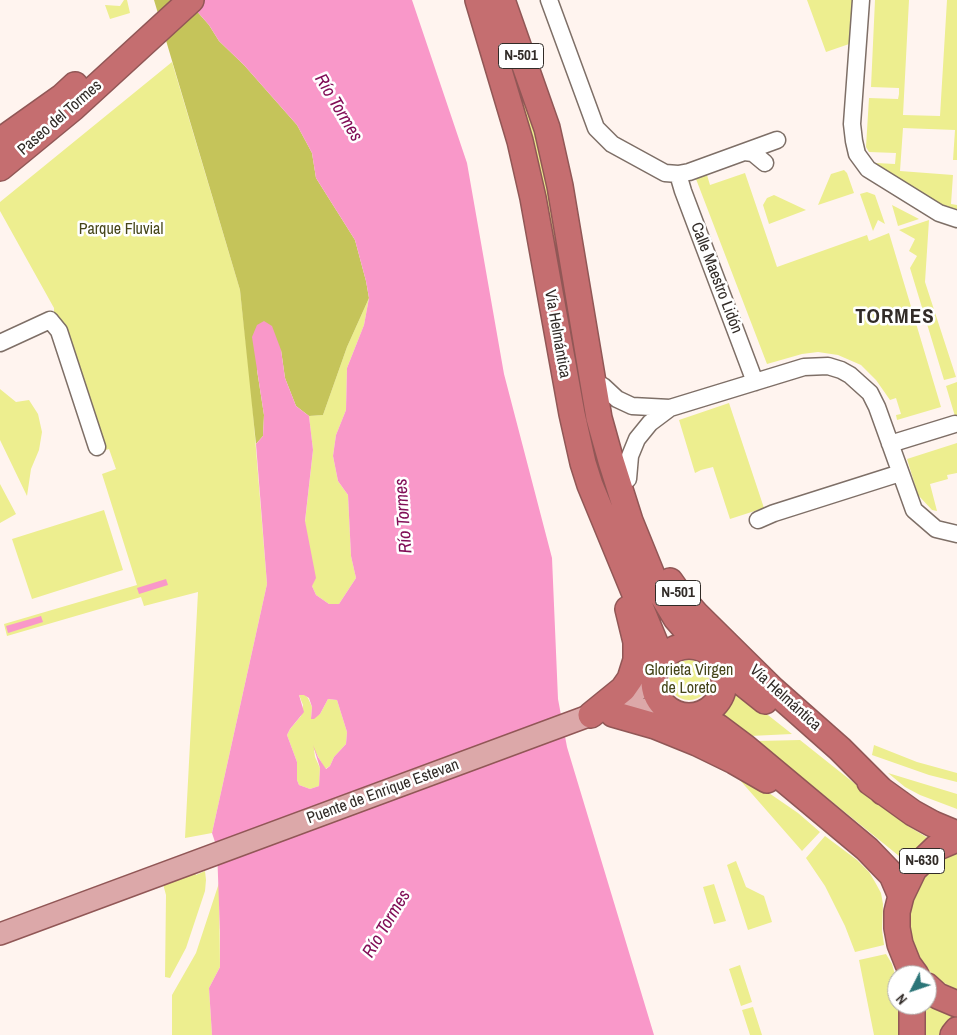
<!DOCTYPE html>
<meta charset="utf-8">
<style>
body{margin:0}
#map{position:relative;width:957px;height:1035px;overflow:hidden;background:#fff4ef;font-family:"Archivo Narrow",sans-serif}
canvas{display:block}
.north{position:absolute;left:887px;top:965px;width:50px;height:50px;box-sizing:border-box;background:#fff;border:1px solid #adaaa9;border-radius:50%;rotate:229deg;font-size:14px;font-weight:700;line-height:20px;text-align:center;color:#312b27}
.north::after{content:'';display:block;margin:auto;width:18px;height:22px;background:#2b7578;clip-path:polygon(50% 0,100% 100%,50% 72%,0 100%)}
</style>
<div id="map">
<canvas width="957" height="1035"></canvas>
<div class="north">N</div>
</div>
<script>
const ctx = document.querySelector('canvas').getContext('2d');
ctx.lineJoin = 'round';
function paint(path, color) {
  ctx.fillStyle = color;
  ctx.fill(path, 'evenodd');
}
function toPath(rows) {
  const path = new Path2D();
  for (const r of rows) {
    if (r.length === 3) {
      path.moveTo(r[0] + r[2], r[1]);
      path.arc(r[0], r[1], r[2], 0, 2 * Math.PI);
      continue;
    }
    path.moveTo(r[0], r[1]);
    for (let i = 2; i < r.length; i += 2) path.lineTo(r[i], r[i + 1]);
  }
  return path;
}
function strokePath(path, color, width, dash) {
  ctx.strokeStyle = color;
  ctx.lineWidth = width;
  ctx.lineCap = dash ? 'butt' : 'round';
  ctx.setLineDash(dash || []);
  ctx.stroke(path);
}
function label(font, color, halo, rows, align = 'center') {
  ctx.font = font + ' "Archivo Narrow",sans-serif';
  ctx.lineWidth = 5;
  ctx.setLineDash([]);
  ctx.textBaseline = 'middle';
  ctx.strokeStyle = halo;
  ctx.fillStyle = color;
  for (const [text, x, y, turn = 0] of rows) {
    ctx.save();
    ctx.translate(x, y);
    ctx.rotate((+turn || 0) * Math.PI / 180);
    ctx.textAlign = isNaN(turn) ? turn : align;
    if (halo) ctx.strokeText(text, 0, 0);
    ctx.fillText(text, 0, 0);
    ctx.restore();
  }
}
const green = toPath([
 [124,0,127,0,130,13,110,19,105,5,120,6],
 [488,0,494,0,536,135,543,162,613,499,608,501,591,441,571,350],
 [807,0,855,0,852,43,826,52],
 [875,0,909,0,903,115,940,116,947,0,957,0,957,160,953,160,955,130,903,128,900,171,953,175,951,204,957,205,957,210,949,209,875,167,876,163,895,164,896,153,869,152,866,147,869,98,898,99,899,94,899,88,871,87],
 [172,62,240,290,251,388,267,584,212,833,185,838,198,592,144,606,141,597,7,636,4,624,137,585,102,474,116,469,109,449,93,454,54,335,54,308,0,211,0,202],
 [844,170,847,173,854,193,818,205,831,174],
 [745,173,777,267,867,235,869,241,889,233,941,407,897,420,896,415,901,414,896,398,890,400,876,380,861,365,838,355,818,352,802,354,767,364,696,179,707,175,710,185],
 [867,192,875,195,885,224,878,220,873,231,860,194],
 [774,195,806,210,769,224,763,205,767,198],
 [892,205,919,219,898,226],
 [929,220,925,282,956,377,944,380,910,268,917,256,909,251,915,239,899,230],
 [369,298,364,325,347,368,346,410,336,435,333,456,338,481,348,495,351,556,356,578,339,604,329,604,316,595,312,586,305,522,313,450,309,416,323,415,347,347],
 [957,382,957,423,946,386],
 [0,389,16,402,29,400,38,414,42,432,39,450,31,469,27,496,0,440],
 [729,403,764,508,730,519,713,467,701,470,695,473,679,420],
 [957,443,957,473,947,475,948,479,930,484,937,511,932,510,918,495,907,459],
 [0,484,16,514,0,523],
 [104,510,123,570,32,599,12,539],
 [689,680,20],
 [735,689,792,734,750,736,722,714,730,703],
 [304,694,308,698,312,707,311,719,320,714,328,699,337,700,347,732,346,744,334,757,330,766,325,769,314,749,315,757,320,768,319,786,310,789,299,785,297,780,297,762,287,735,290,729,301,716,303,705,299,695],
 [800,740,908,826,928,838,904,860,757,741],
 [874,745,917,762,957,773,957,782,929,775,872,755],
 [732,771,750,780,798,813,820,832,802,851],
 [888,773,957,794,957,809,920,795,905,787],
 [825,836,857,860,869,872,875,882,881,893,883,904,882,930,884,945,855,952,845,926,825,886,806,858],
 [957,850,957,990,942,982,928,970,918,954,912,937,910,919,912,901,919,884,930,869,943,857],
 [736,861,746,887,764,896,772,922,748,930,727,865],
 [205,871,206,880,205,891,186,948,170,978,165,977,166,895,163,884,195,873,196,875],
 [219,883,220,967,209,988,212,1035,172,1035,172,995,196,953],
 [714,884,726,921,714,924,703,887],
 [886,954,892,964,897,982,897,1005,900,1005,900,1035,874,1035,859,960],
 [740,965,752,1002,741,1006,729,969],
 [927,1001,955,1015,940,1035,922,1035,924,1005,927,1005],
 [753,1007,762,1035,750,1035,742,1010]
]);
const forest = toPath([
 [154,0,187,0,209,25,219,41,244,65,297,125,312,153,316,178,355,240,366,281,369,298,347,347,323,415,309,416,296,406,285,378,281,350,257,370,264,415,263,436,256,444,240,290]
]);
const water = toPath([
 [187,0,412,0,467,163,504,374,552,558,558,699,567,747,654,1035,212,1035,209,988,220,967,220,933,217,848,212,833,267,584,256,444,263,436,264,415,252,337,257,325,264,321,272,326,281,350,285,378,296,406,309,416,313,450,305,521,316,578,312,586,316,595,329,604,339,604,356,578,351,556,348,495,338,481,333,456,336,435,346,410,347,368,364,325,369,298,366,281,355,240,316,178,312,153,297,125,244,65,219,41,209,25],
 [299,695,304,695,309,698,312,707,311,719,314,719,320,714,328,699,337,700,347,732,346,744,334,757,330,766,326,769,318,757,313,745,320,768,319,786,310,789,299,785,297,780,297,762,287,735,290,729,304,712],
 [166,579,168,585,139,594,137,588],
 [41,616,43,622,8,633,6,626]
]);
const minor = toPath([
 [549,0,596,128,612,144,665,173,678,174,689,172,777,140],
 [861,0,852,124,854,141,857,154,868,169,939,213,957,219],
 [744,152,753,153,765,163],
 [678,174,683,191,755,382],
 [0,343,50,320,59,331,97,447],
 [603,386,617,399,632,406,670,408],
 [890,444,955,424],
 [628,479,630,456,637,439,650,423,670,408,804,367,828,366,841,370,850,375,870,393,877,407,914,510,936,529,957,534],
 [758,520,774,513,900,473]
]);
const major = toPath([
 [614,714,645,709,667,710],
 [0,934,591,715,625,698,640,688,653,675]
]);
const highway = toPath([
 [478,0,520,141,533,198,572,414,583,463,590,485,656,645,659,661],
 [502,0,547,128,560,186,599,418,611,461,630,521,656,585,676,618,702,648],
 [0,141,62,97,75,85],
 [0,168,73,108,191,0],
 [670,581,682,598,696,614,771,688,840,749,883,792],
 [689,681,35],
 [720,665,765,701],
 [613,714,655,726,697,743,734,761,767,780],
 [591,715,623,689,630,679,636,660,636,642,628,609],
 [695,716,704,719,718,727,746,748,867,849,892,875,901,896],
 [870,782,913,813,933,824,957,834],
 [916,975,908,964,900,944,897,928,897,912,901,896,914,869,936,848,957,839],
 [927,986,938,996,957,1004],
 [912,1035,912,1005],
 [953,1035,957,1030]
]);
const shields = [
 [521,56,45],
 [678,593,45],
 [922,861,45]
];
const shieldNames = [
 ["N-501",521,56],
 ["N-501",678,593],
 ["N-630",922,861]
];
const streetNames = [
 ["Paseo del Tormes",60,118,-41],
 ["Calle Maestro Lidón",716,278,69],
 ["Vía Helmántica",557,334,80],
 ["Vía Helmántica",785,698,42],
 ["Puente de Enrique Estevan",383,792,-20]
];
const parkNames = [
 ["Parque Fluvial",121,230],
 ["Glorieta Virgen",689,671],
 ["de Loreto",689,689]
];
const waterNames = [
 ["Río Tormes",338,108,59],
 ["Río Tormes",404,516,-94],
 ["Río Tormes",387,924,-59]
];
const districtNames = [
 ["TORMES",895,317]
];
paint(green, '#edee8f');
paint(forest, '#c5c45a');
paint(water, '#f998c9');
strokePath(minor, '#7e6f67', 19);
strokePath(major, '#915756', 24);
strokePath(highway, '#915756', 28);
strokePath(minor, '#fff', 16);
strokePath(major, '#dca8a9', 21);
strokePath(highway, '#c56e70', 25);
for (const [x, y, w] of shields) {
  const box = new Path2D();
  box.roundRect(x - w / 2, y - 12.5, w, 25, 4);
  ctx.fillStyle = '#fff';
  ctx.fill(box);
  strokePath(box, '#312b27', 1);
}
label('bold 15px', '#312b27', null, shieldNames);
label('16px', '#312b27', '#fff', streetNames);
label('16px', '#46461a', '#fff', parkNames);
label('italic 18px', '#810e57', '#fff', waterNames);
ctx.letterSpacing = '1px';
label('bold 21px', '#312b27', '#fff', districtNames);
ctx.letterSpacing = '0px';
</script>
